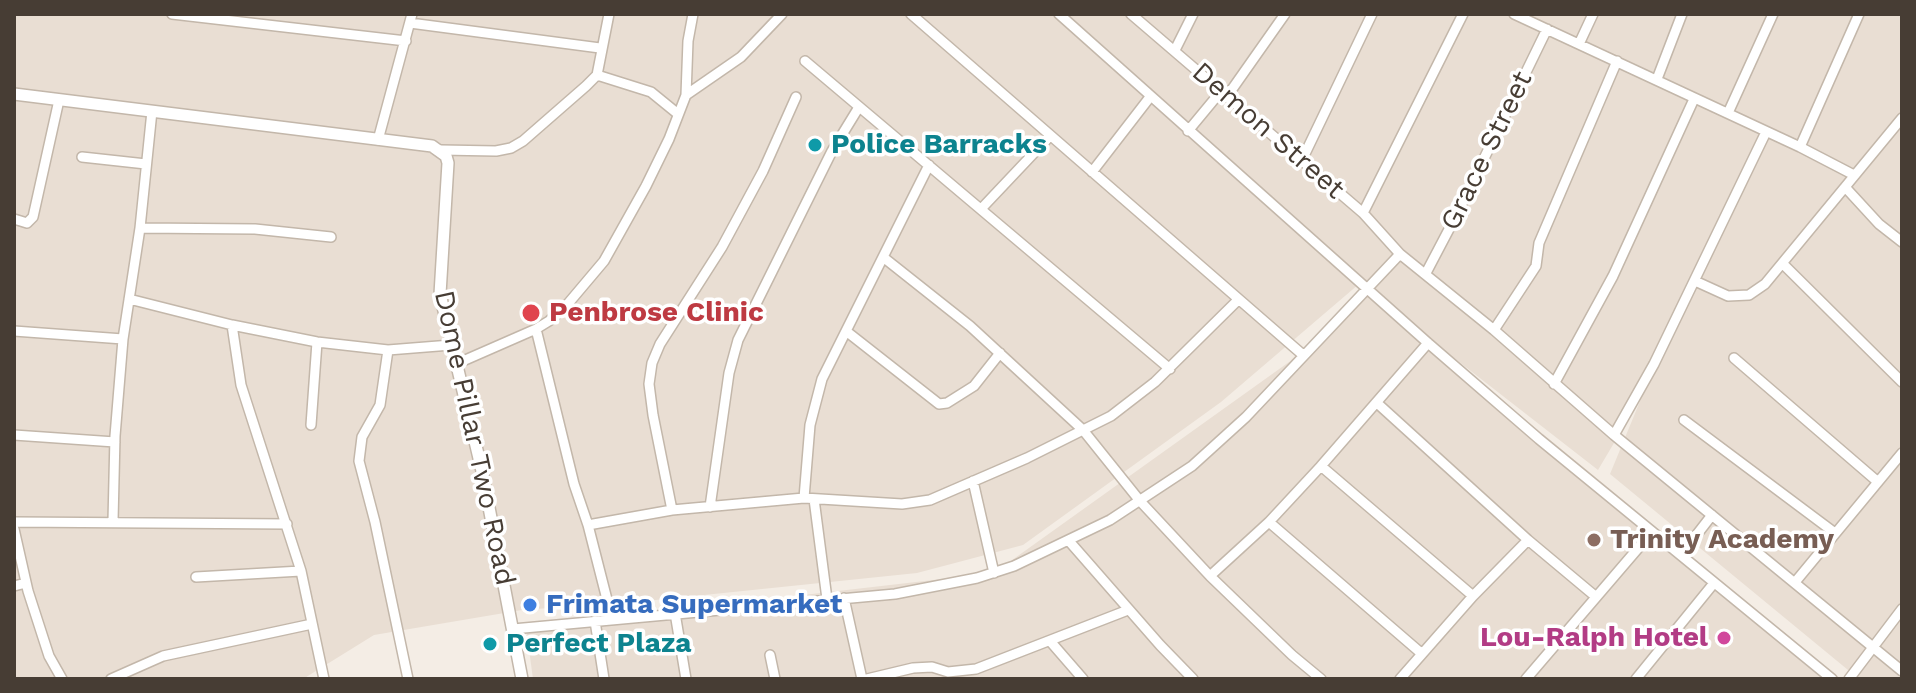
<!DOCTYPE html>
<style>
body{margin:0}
#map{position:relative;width:1916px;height:693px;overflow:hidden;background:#f4ede5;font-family:"Work Sans",sans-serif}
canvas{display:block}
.frame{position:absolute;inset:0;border:16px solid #473d34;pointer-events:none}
</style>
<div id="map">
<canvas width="1916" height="693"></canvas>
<div class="frame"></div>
</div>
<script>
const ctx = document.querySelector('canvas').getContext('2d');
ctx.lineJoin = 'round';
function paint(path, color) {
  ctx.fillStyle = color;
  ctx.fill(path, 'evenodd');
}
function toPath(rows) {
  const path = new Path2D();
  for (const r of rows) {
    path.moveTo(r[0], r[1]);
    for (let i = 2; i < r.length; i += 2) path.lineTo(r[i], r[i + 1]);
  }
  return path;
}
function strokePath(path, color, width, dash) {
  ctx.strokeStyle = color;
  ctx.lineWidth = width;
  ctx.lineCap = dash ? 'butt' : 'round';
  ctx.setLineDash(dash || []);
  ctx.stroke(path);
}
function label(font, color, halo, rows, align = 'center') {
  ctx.font = font + ' "Work Sans",sans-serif';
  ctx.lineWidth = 7;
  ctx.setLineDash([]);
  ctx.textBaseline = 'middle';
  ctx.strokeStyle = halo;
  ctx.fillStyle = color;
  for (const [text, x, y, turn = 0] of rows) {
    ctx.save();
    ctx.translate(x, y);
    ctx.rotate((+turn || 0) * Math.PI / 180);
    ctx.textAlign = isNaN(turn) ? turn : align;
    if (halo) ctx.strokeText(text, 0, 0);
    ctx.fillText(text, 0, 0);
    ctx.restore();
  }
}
const residential = toPath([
 [14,14,1902,14,1902,679,1859,679,1610,474,1643,394,1598,470,1386,305,1841,679,533,679,526,627,994,573,1289,362,1366,290,1359,284,1221,402,1023,545,917,573,646,601,522,610,374,635,303,679,14,679]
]);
const minor = toPath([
 [172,14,406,41],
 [911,14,1303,355],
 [1059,14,1428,343,1539,439,1832,679],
 [1131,14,1363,213,1400,254,1494,330,1614,435,1902,671],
 [1514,14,1800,147,1854,175],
 [410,23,600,48],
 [1579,44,1593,14],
 [1175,50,1193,14],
 [805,61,1170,369],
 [597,75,651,92,678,114],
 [1657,79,1682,14],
 [686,95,741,57,782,14],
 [1228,95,1285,14],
 [1728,113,1773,14],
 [1188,131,1222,90],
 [378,140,412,14],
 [1800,147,1859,14],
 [441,150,496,151,511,148,523,141,586,86,597,75,609,14],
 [82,157,146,164],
 [1302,160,1372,14],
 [1092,172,1150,97],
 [1845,187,1879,224,1902,242],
 [981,209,1050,136],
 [1363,213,1463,14],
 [14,219,27,223,33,217,59,100],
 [140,228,255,229,331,237],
 [883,257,970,326,1083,430,1140,501,1210,576,1292,655,1321,679],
 [1783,264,1902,382],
 [1426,273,1457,214,1547,29],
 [1695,281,1728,296,1749,295,1765,284,1902,118],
 [129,299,232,325,317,342,388,350,451,345],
 [232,325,241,385,301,571,324,679],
 [536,329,574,484,588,525,672,510,804,498,902,504,930,500,1027,458,1111,416,1155,382,1238,300],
 [1494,330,1536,266,1539,243,1617,61],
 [14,331,123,339],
 [846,331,939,404,947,403,974,386,1000,353],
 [388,350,380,405,362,437,359,461,375,522,408,679],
 [1734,358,1878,482],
 [456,364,536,329,549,321,566,306,604,261,646,186,669,139,686,95,688,41,693,14],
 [1554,384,1613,276,1694,99],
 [1377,403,1528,540,1595,596],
 [1684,420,1835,533],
 [311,425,317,342],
 [14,435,115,442],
 [1614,435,1654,364,1766,132],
 [1321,466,1473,596],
 [973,481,994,573],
 [804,498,810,425,822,379,929,165],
 [814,499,827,599],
 [710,507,729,373,738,340,832,151,859,107],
 [672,510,653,415,649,384,652,363,660,344,722,247,763,171,796,97],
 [113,521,115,436,123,339,140,228,152,111],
 [14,522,287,524],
 [1269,522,1421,653],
 [588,525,612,619],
 [14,529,28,591,49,656,62,679],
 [1069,541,1160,645,1193,679],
 [1681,555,1712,515],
 [1210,576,1269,522,1321,466,1428,343],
 [196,577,301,571],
 [1796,581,1902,453],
 [14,586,26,583],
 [844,598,862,679],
 [675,613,686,679],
 [595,621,604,679],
 [513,629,895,594,977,578,1014,566,1110,520,1192,466,1246,417,1400,254],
 [1050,641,1083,679],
 [770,655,775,679],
 [111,679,163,656,312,624],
 [867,679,913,668,932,667,948,672,976,669,1128,610],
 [1400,679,1473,596,1528,540],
 [1526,679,1652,532],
 [1636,679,1714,583],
 [1849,679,1902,609]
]);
const tertiary = toPath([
 [14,94,432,146,446,156,448,163,440,294,482,471,522,679]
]);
const markers = [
 [815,145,8,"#0f9aa8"],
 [531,313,10,"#e0444e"],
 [1594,540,8,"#8d6e63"],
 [530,605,8,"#3f7fe0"],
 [1724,638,8,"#d1479c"],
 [490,644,8,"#0f9aa8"]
];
const streetNames = [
 ["Demon Street",1268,131,41],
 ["Grace Street",1487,151,-64],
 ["Dome Pillar Two Road",474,438,78]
];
const cultureNames = [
 ["Police Barracks",831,145],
 ["Perfect Plaza",506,644]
];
const healthNames = [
 ["Penbrose Clinic",549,313]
];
const educationNames = [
 ["Trinity Academy",1610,540]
];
const shopNames = [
 ["Frimata Supermarket",546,605]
];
const hotelNames = [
 ["Lou-Ralph Hotel",1708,638]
];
paint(residential, '#e9ded3');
strokePath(minor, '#c3b7aa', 12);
strokePath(tertiary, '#c3b7aa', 14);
strokePath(minor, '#fff', 9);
strokePath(tertiary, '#fff', 11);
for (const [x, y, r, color] of markers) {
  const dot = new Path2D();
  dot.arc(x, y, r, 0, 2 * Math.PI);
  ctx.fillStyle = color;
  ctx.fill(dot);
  strokePath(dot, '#fff', 3);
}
label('28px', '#473d34', '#fff', streetNames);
label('bold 28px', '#0d838f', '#fff', cultureNames, 'left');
label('bold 28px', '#be3a42', '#fff', healthNames, 'left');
label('bold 28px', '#785e54', '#fff', educationNames, 'left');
label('bold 28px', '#366cbe', '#fff', shopNames, 'left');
label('bold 28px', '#b23c85', '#fff', hotelNames, 'right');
</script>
